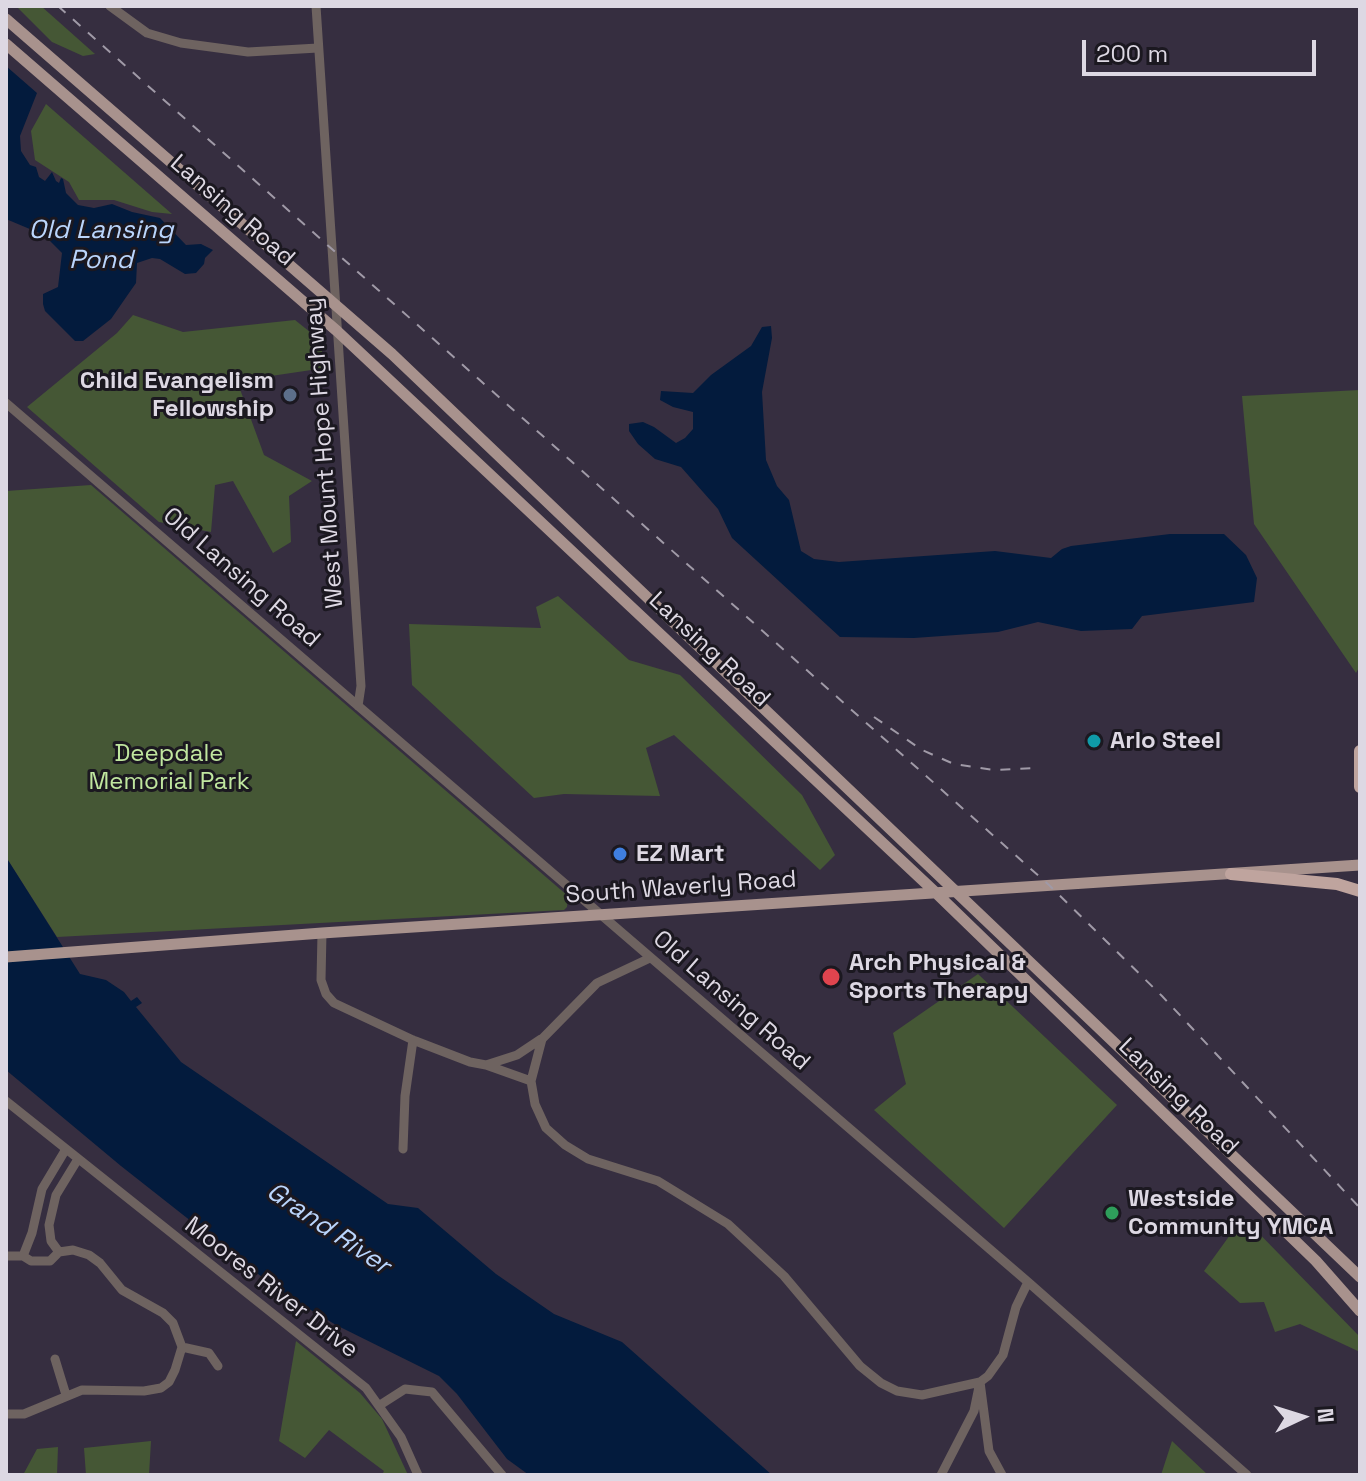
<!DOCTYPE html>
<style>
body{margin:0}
#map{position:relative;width:1366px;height:1481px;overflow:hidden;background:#362e40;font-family:"Space Grotesk",sans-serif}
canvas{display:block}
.frame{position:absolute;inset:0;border:8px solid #ddd8e3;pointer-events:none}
.north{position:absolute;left:1262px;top:1377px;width:80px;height:80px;-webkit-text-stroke:6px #1b1820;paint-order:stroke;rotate:86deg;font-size:22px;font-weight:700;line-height:32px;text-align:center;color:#ddd8e3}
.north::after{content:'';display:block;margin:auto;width:28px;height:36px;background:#ddd8e3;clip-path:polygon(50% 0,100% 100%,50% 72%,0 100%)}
.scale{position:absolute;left:1082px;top:40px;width:234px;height:36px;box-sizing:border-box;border:4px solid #ddd8e3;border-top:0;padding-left:10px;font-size:24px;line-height:28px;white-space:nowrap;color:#ddd8e3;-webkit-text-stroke:6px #1b1820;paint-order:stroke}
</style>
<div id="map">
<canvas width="1366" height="1481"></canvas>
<div class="frame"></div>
<div class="north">N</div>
<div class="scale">200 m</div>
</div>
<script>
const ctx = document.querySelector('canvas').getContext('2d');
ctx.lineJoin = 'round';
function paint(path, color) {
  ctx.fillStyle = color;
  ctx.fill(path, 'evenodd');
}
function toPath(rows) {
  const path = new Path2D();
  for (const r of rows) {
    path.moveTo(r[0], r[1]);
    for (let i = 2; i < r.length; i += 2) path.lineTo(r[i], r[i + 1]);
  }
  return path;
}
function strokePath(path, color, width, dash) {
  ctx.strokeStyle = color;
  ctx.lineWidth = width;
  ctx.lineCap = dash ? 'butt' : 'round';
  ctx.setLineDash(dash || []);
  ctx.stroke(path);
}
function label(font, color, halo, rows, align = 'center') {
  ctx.font = font + ' "Space Grotesk",sans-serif';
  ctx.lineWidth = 6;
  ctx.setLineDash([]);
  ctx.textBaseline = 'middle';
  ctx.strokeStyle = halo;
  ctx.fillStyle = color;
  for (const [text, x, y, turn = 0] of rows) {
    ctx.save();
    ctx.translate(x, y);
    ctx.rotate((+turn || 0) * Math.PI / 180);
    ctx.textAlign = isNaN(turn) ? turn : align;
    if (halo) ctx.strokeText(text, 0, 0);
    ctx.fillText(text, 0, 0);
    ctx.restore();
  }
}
const green = toPath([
 [16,6,41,6,95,54,83,56,52,42],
 [46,104,172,214,152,212,114,200,79,200,69,182,35,160,31,131],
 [133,315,183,332,295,320,320,340,325,368,237,381,264,455,312,481,289,496,291,542,273,553,233,481,215,485,211,532,159,522,27,407,117,333],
 [1360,390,1360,666,1356,673,1254,524,1242,396],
 [91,485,568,896,567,907,564,910,57,937,6,857,6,491],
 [558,596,629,660,680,675,802,795,835,855,820,870,674,735,646,748,660,796,564,794,534,798,412,685,409,624,541,628,536,607],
 [978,974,1117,1105,1004,1228,874,1110,906,1084,893,1033],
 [1243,1217,1360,1337,1360,1352,1300,1324,1275,1332,1264,1302,1240,1303,1204,1271],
 [296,1341,360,1393,382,1419,408,1475,382,1475,384,1471,329,1430,305,1458,279,1441],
 [151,1441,149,1475,86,1475,84,1448],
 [1172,1441,1208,1475,1161,1475],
 [58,1447,57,1475,23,1475,37,1449]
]);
const water = toPath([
 [6,66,37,93,20,136,21,151,30,165,36,167,39,177,45,181,52,172,56,181,59,183,61,178,63,179,66,193,78,205,94,208,112,204,132,212,160,218,186,245,201,244,213,250,205,258,204,264,196,273,185,274,160,259,152,258,137,263,136,283,129,293,111,319,83,341,75,341,45,311,43,304,43,294,58,287,62,253,44,235,6,219],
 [771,326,772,338,762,392,766,460,777,486,789,500,801,551,814,559,839,562,995,551,1051,558,1062,549,1071,546,1170,534,1224,534,1246,555,1257,578,1254,602,1142,616,1132,629,1081,631,1038,622,998,632,914,638,840,637,732,538,718,509,681,467,655,459,638,444,629,431,629,424,643,422,654,427,676,443,685,438,693,429,693,412,673,407,660,400,661,391,693,393,711,375,751,346,762,327],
 [6,857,80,974,106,980,124,992,131,1001,137,997,142,1003,136,1007,181,1062,388,1204,418,1208,496,1274,554,1314,622,1342,772,1475,529,1475,507,1459,457,1394,439,1376,336,1325,281,1292,121,1166,6,1070]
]);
const minor = toPath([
 [110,6,147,33,181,43,248,52,318,48],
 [316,6,361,686,358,706],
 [6,403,1028,1282,1247,1475],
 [322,933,321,980,326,994,334,1003,413,1040,470,1062,486,1065,531,1081],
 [650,958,597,983,542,1039,531,1081,535,1104,546,1128,565,1145,588,1159,658,1181,728,1224,784,1276,860,1366,881,1383,897,1391,922,1395,980,1382,989,1451,1002,1475],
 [486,1065,517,1055,541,1039],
 [6,1101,366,1388,401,1437,418,1475],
 [403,1149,405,1096,413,1040],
 [59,1252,51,1241,49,1225,56,1195,78,1159],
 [6,1256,23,1256,31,1261,50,1261,59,1252,73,1250,89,1255,100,1263,122,1290,163,1313,173,1323,182,1347,175,1370,169,1382,161,1388,144,1391,82,1390,24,1414,6,1414],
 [23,1256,32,1233,42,1189,66,1149],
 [182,1347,209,1353,218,1366],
 [55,1359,66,1395],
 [380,1405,405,1389,432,1392,502,1475],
 [941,1475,974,1411,980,1382,988,1376,1003,1355,1016,1307,1028,1282]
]);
const major = toPath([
 [6,19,392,354,1360,1277],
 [6,44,337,331,935,892,1316,1261,1360,1311],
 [6,957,322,933,1360,865]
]);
const highway = toPath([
 [1360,751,1360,787],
 [1231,874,1337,884,1360,891]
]);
const rail = toPath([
 [58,6,1049,885,1162,996,1360,1208],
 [874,717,922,750,954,764,993,770,1037,768]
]);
const markers = [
 [290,395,8,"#5c6f8a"],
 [1094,741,8,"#0f9aa8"],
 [620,854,8,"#3f7fe0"],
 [831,977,10,"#e0444e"],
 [1112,1213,8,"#2e9e5b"]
];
const streetNames = [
 ["Lansing Road",232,211,41],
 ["West Mount Hope Highway",325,453,-94],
 ["Old Lansing Road",241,578,41],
 ["Lansing Road",709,650,43],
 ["South Waverly Road",681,888,-4],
 ["Old Lansing Road",731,1001,41],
 ["Lansing Road",1178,1097,44],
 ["Moores River Drive",271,1288,38]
];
const poiNames = [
 ["Child Evangelism",274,381,"right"],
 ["Fellowship",274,409,"right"],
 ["Arlo Steel",1110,741],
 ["EZ Mart",636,854],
 ["Arch Physical &",849,963],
 ["Sports Therapy",849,991],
 ["Westside",1128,1199],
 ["Community YMCA",1128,1227]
];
const parkNames = [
 ["Deepdale",169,754],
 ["Memorial Park",169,782]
];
const waterNames = [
 ["Old Lansing",101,231],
 ["Pond",101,261],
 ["Grand River",328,1229,34]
];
paint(green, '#455735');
paint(water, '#031b3d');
strokePath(minor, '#6e6360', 9);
strokePath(major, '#a8928d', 11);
strokePath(highway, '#bfa49e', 12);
strokePath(rail, '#a09aa7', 2, [10, 10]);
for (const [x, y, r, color] of markers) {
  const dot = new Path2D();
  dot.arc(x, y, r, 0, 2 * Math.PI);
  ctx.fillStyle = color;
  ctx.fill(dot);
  strokePath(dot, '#1b1820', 3);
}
label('24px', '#ddd8e3', '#1b1820', streetNames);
label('bold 24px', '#ddd8e3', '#1b1820', poiNames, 'left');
label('24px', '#c0e69f', '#1b1820', parkNames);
label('italic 26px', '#bad5fc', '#1b1820', waterNames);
</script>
